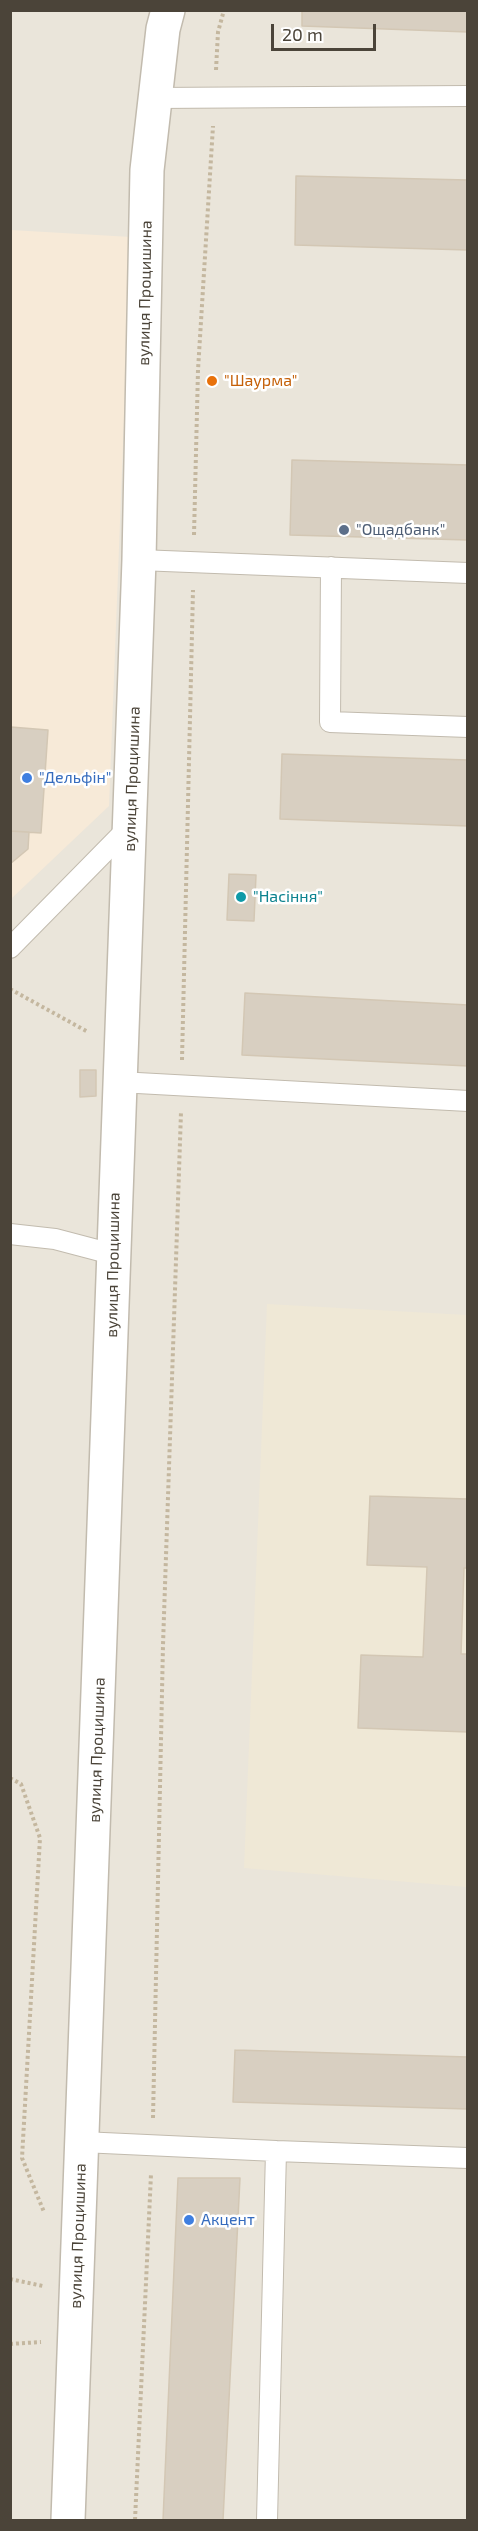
<!DOCTYPE html>
<meta charset="utf-8">
<style>
body{margin:0}
#map{position:relative;width:478px;height:2531px;overflow:hidden;background:#f6f3ec;font-family:"Exo 2",sans-serif}
canvas{display:block}
.frame{position:absolute;inset:0;border:12px solid #4b4439;pointer-events:none}
.scale{position:absolute;left:271px;top:24px;width:105px;height:27px;box-sizing:border-box;border:3px solid #4b4439;border-top:0;padding-left:8px;font-size:18px;line-height:21px;white-space:nowrap;color:#4b4439;-webkit-text-stroke:4px #fff;paint-order:stroke}
</style>
<div id="map">
<canvas width="478" height="2531"></canvas>
<div class="frame"></div>
<div class="scale">20 m</div>
</div>
<script>
const ctx = document.querySelector('canvas').getContext('2d');
ctx.lineJoin = 'round';
function paint(path, color) {
  ctx.fillStyle = color;
  ctx.fill(path, 'evenodd');
}
function toPath(rows) {
  const path = new Path2D();
  for (const r of rows) {
    path.moveTo(r[0], r[1]);
    for (let i = 2; i < r.length; i += 2) path.lineTo(r[i], r[i + 1]);
  }
  return path;
}
function strokePath(path, color, width, dash) {
  ctx.strokeStyle = color;
  ctx.lineWidth = width;
  ctx.lineCap = dash ? 'butt' : 'round';
  ctx.setLineDash(dash || []);
  ctx.stroke(path);
}
function label(font, color, halo, rows, align = 'center') {
  ctx.font = font + ' "Exo 2",sans-serif';
  ctx.lineWidth = 5;
  ctx.setLineDash([]);
  ctx.textBaseline = 'middle';
  ctx.strokeStyle = halo;
  ctx.fillStyle = color;
  for (const [text, x, y, turn = 0] of rows) {
    ctx.save();
    ctx.translate(x, y);
    ctx.rotate((+turn || 0) * Math.PI / 180);
    ctx.textAlign = isNaN(turn) ? turn : align;
    if (halo) ctx.strokeText(text, 0, 0);
    ctx.fillText(text, 0, 0);
    ctx.restore();
  }
}
const residential = toPath([
 [11,11,467,11,467,2520,11,2520]
]);
const commercial = toPath([
 [11,230,131,237,109,806,11,899]
]);
const education = toPath([
 [267,1304,467,1315,467,1887,244,1868]
]);
const building = toPath([
 [302,10,468,10,468,32,302,26,302,10],
 [296,176,468,180,468,250,295,245,296,176],
 [292,460,468,465,468,540,290,535,292,460],
 [11,727,48,730,41,833,10,831,11,727],
 [282,754,468,760,468,826,280,819,282,754],
 [10,831,29,832,28,849,10,864,10,831],
 [229,874,256,875,254,921,227,920,229,874],
 [245,993,468,1005,468,1066,242,1055,245,993],
 [80,1070,96,1070,96,1096,80,1097,80,1070],
 [370,1496,468,1499,468,1568,464,1568,461,1654,468,1654,468,1732,358,1728,361,1655,423,1657,427,1567,367,1565,370,1496],
 [235,2050,468,2057,468,2109,233,2102,235,2050],
 [178,2178,240,2178,223,2520,163,2520,178,2178]
]);
const path = toPath([
 [216,70,218,32,224,10],
 [194,535,198,370,213,126],
 [10,989,88,1032],
 [182,1060,193,590],
 [10,1778,21,1784,40,1838,22,2158,44,2212],
 [153,2118,163,1645,181,1112],
 [10,2279,43,2286],
 [10,2344,41,2342],
 [135,2520,151,2174]
]);
const lane = toPath([
 [155,98,468,96],
 [139,560,468,573],
 [331,567,330,722,468,727],
 [10,948,130,826],
 [119,1082,468,1101],
 [10,1234,55,1239,112,1254],
 [82,2142,276,2151,267,2520],
 [276,2151,468,2158]
]);
const street = toPath([
 [68,2520,139,560,147,170,163,29,168,10]
]);
const markers = [
 [212,381,6,"#e8710a"],
 [344,530,6,"#5c6f8a"],
 [27,778,6,"#3f7fe0"],
 [241,897,6,"#0f9aa8"],
 [189,2220,6,"#3f7fe0"]
];
const streetNames = [
 ["вулиця Процишина",145,293,-89],
 ["вулиця Процишина",132,779,-88],
 ["вулиця Процишина",113,1265,-89],
 ["вулиця Процишина",97,1750,-88],
 ["вулиця Процишина",78,2236,-88]
];
const foodNames = [
 ["\"Шаурма\"",224,381]
];
const serviceNames = [
 ["\"Ощадбанк\"",356,530]
];
const shopNames = [
 ["\"Дельфін\"",39,778],
 ["Акцент",201,2220]
];
const cultureNames = [
 ["\"Насіння\"",253,897]
];
paint(residential, '#eae5da');
paint(commercial, '#f7ead8');
paint(education, '#efe8d6');
paint(building, '#d8cfc1');
strokePath(building, '#d3c7b4', 1.5);
strokePath(lane, '#c2bbae', 22);
strokePath(street, '#c2bbae', 36);
strokePath(path, '#c4b79f', 4, [3, 3]);
strokePath(lane, '#fff', 20);
strokePath(street, '#fff', 33);
for (const [x, y, r, color] of markers) {
  const dot = new Path2D();
  dot.arc(x, y, r, 0, 2 * Math.PI);
  ctx.fillStyle = color;
  ctx.fill(dot);
  strokePath(dot, '#fff', 2);
}
label('16px', '#4b4439', '#fff', streetNames);
label('16px', '#c56008', '#fff', foodNames, 'left');
label('16px', '#4e5e75', '#fff', serviceNames, 'left');
label('16px', '#366cbe', '#fff', shopNames, 'left');
label('16px', '#0d838f', '#fff', cultureNames, 'left');
</script>
